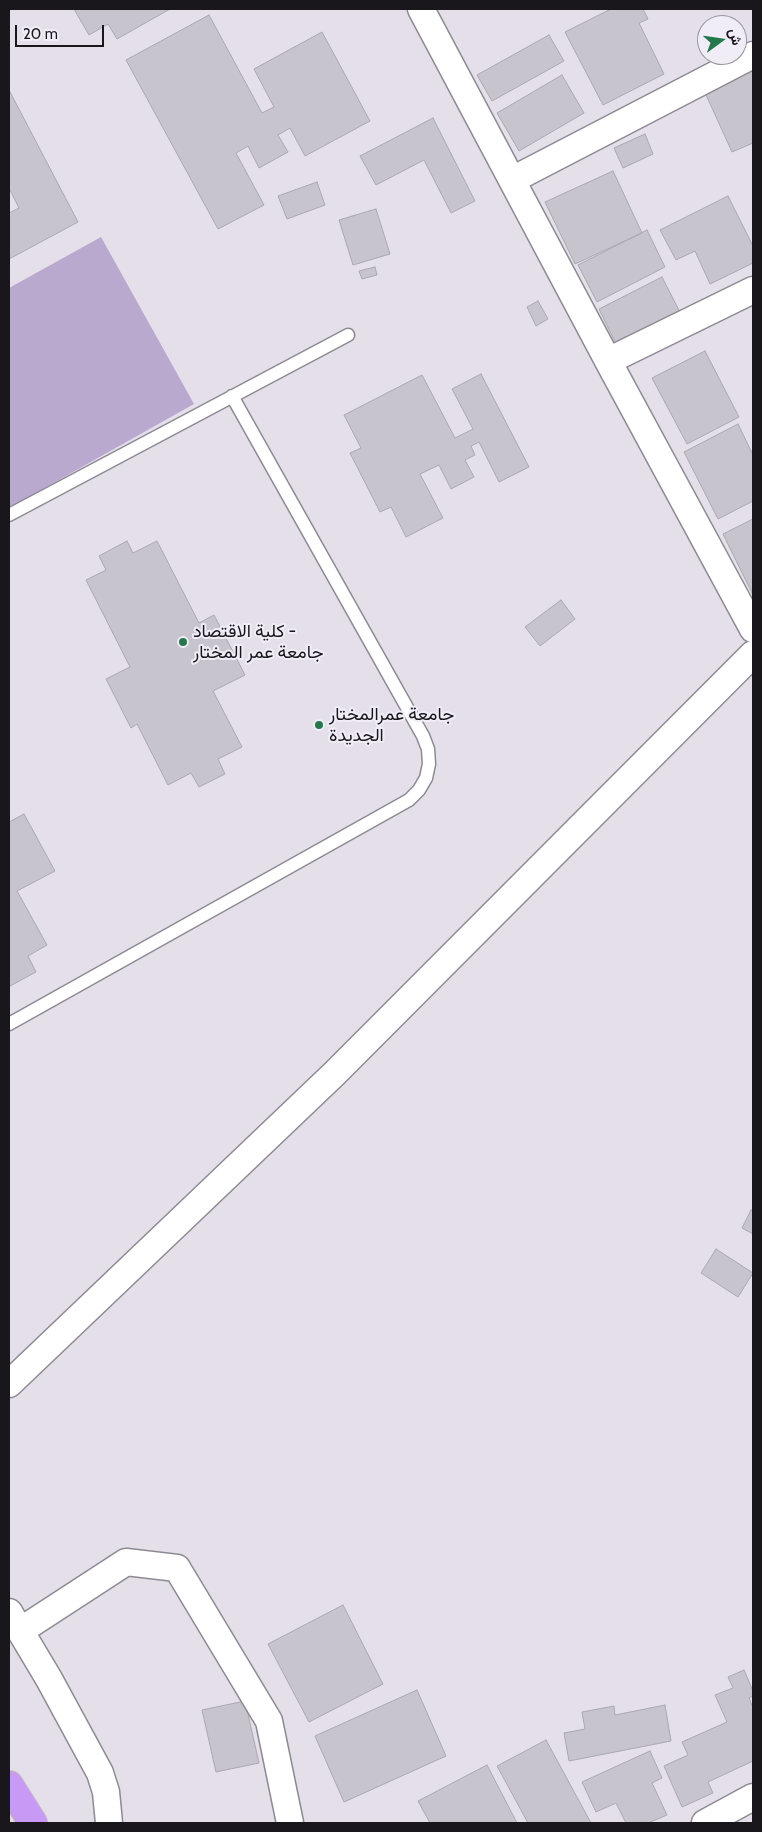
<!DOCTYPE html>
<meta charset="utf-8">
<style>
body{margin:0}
#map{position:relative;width:762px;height:1832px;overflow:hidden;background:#e4dfe9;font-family:Cabin,Vazirmatn,sans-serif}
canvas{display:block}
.frame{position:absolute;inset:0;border:10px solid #19171b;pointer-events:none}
.north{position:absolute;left:697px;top:15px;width:50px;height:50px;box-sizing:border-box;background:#f1edf7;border:1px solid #9b979f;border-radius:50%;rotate:76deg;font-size:14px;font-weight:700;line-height:20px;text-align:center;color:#19171b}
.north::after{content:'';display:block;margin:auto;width:18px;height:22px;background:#24794c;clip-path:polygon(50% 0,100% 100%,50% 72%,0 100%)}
.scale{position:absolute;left:15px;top:25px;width:89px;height:22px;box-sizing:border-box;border:2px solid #19171b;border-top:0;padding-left:6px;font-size:15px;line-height:18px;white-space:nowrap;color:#19171b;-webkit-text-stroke:4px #f1edf7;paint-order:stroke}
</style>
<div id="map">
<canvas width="762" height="1832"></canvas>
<div class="frame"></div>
<div class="north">ش</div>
<div class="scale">20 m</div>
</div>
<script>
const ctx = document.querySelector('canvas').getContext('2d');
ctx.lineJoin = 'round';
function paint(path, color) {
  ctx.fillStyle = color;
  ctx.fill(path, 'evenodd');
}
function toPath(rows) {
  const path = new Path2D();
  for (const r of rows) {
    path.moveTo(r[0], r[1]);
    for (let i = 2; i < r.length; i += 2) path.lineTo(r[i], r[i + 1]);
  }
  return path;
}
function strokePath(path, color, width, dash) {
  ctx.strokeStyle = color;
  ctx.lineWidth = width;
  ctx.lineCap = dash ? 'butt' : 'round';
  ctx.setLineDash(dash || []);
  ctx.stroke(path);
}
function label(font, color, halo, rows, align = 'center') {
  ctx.font = font + ' Cabin,Vazirmatn,sans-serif';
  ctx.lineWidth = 4;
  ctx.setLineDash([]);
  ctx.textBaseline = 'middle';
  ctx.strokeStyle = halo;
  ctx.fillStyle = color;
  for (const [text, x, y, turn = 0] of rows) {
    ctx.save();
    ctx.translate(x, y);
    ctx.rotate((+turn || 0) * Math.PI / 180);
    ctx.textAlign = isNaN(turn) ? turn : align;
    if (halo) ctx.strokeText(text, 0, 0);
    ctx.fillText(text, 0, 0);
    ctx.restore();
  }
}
const green = toPath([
 [101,237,194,404,9,508,9,288]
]);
const building = toPath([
 [74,9,170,9,117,39,108,24,89,35,74,9],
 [611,9,643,9,648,19,639,23,664,74,603,105,565,32,611,9],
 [209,15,262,113,274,107,254,69,322,32,370,121,305,156,290,128,278,135,288,152,259,168,248,146,236,153,264,205,218,229,126,60,209,15],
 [549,35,564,61,492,101,477,75,549,35],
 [753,63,753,143,732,152,702,86,753,63],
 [562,75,584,113,519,151,497,113,562,75],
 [9,90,78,222,9,259,9,213,19,208,9,188,9,90],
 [433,118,475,201,451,213,424,160,376,185,360,156,433,118],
 [645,134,653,154,623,168,614,148,645,134],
 [613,171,642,233,575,264,545,202,613,171],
 [317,182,325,205,287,219,278,196,317,182],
 [728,196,753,246,753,263,710,284,695,251,676,260,660,230,728,196],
 [376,209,390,254,353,265,339,220,376,209],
 [647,230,665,267,597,302,578,265,647,230],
 [375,267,377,275,362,279,359,271,375,267],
 [662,277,684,320,620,352,599,309,662,277],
 [538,301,548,319,536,326,527,307,538,301],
 [705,351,739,417,687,444,652,378,705,351],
 [481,374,529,467,499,482,479,442,471,446,475,455,465,460,474,477,451,489,439,465,420,474,443,518,406,537,391,507,380,512,350,453,361,448,344,415,422,375,455,438,473,429,452,389,481,374],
 [738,424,753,455,753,501,718,519,684,452,738,424],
 [753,519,753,595,723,534,753,519],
 [127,541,133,553,157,541,199,623,214,615,245,675,213,691,242,747,218,759,225,774,199,787,191,773,168,785,137,724,131,728,106,679,130,667,86,580,106,570,99,556,127,541],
 [561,600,575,619,540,646,525,627,561,600],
 [24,814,55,871,17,891,47,945,28,956,36,972,10,986,9,983,9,822,24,814],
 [751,1210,753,1211,753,1234,742,1228,751,1210],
 [716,1249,753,1273,738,1297,701,1273,716,1249],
 [343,1605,383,1684,309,1722,268,1644,343,1605],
 [744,1670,753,1691,753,1696,749,1698,753,1708,753,1761,708,1782,713,1793,682,1807,664,1766,688,1755,682,1742,727,1722,715,1695,733,1688,728,1677,744,1670],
 [417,1690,446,1756,344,1802,315,1736,417,1690],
 [245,1701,259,1763,216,1772,202,1710,245,1701],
 [665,1705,671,1741,569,1761,564,1733,585,1729,582,1712,614,1706,615,1715,665,1705],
 [546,1740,591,1823,554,1823,553,1822,550,1823,528,1823,497,1766,546,1740],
 [650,1751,662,1778,652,1783,667,1815,648,1823,626,1823,616,1803,596,1812,582,1782,650,1751],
 [487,1765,517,1823,430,1823,418,1801,487,1765]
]);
const service = toPath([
 [9,515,348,335],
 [9,1024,409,800,419,790,426,778,429,764,428,749,423,736,232,396]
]);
const minor = toPath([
 [421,9,608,361,753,629],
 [512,180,753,55],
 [608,361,753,290],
 [9,1384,334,1074,753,654],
 [9,1612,49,1679,100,1773,106,1792,109,1823],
 [20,1631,126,1562,177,1568,269,1721,290,1823],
 [705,1823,753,1797]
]);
const trunk = toPath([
 [9,1785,33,1823]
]);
const markers = [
 [183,642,5,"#24794c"],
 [319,725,5,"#24794c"]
];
const poiNames = [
 ["كلية الاقتصاد -",193,632],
 ["جامعة عمر المختار",193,653],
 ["جامعة عمرالمختار",329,715],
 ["الجديدة",329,736]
];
paint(green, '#baa9cf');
paint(building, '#c8c4cd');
strokePath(building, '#aba7b0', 1);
strokePath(service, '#8e8a93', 15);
strokePath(minor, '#8e8a93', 29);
strokePath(trunk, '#bfbebf', 30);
strokePath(service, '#fff', 12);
strokePath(minor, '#fff', 26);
strokePath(trunk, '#c89af6', 28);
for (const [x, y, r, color] of markers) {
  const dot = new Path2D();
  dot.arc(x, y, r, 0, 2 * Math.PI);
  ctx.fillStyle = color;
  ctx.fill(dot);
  strokePath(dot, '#f1edf7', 2);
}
label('18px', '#19171b', '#f1edf7', poiNames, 'left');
</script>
